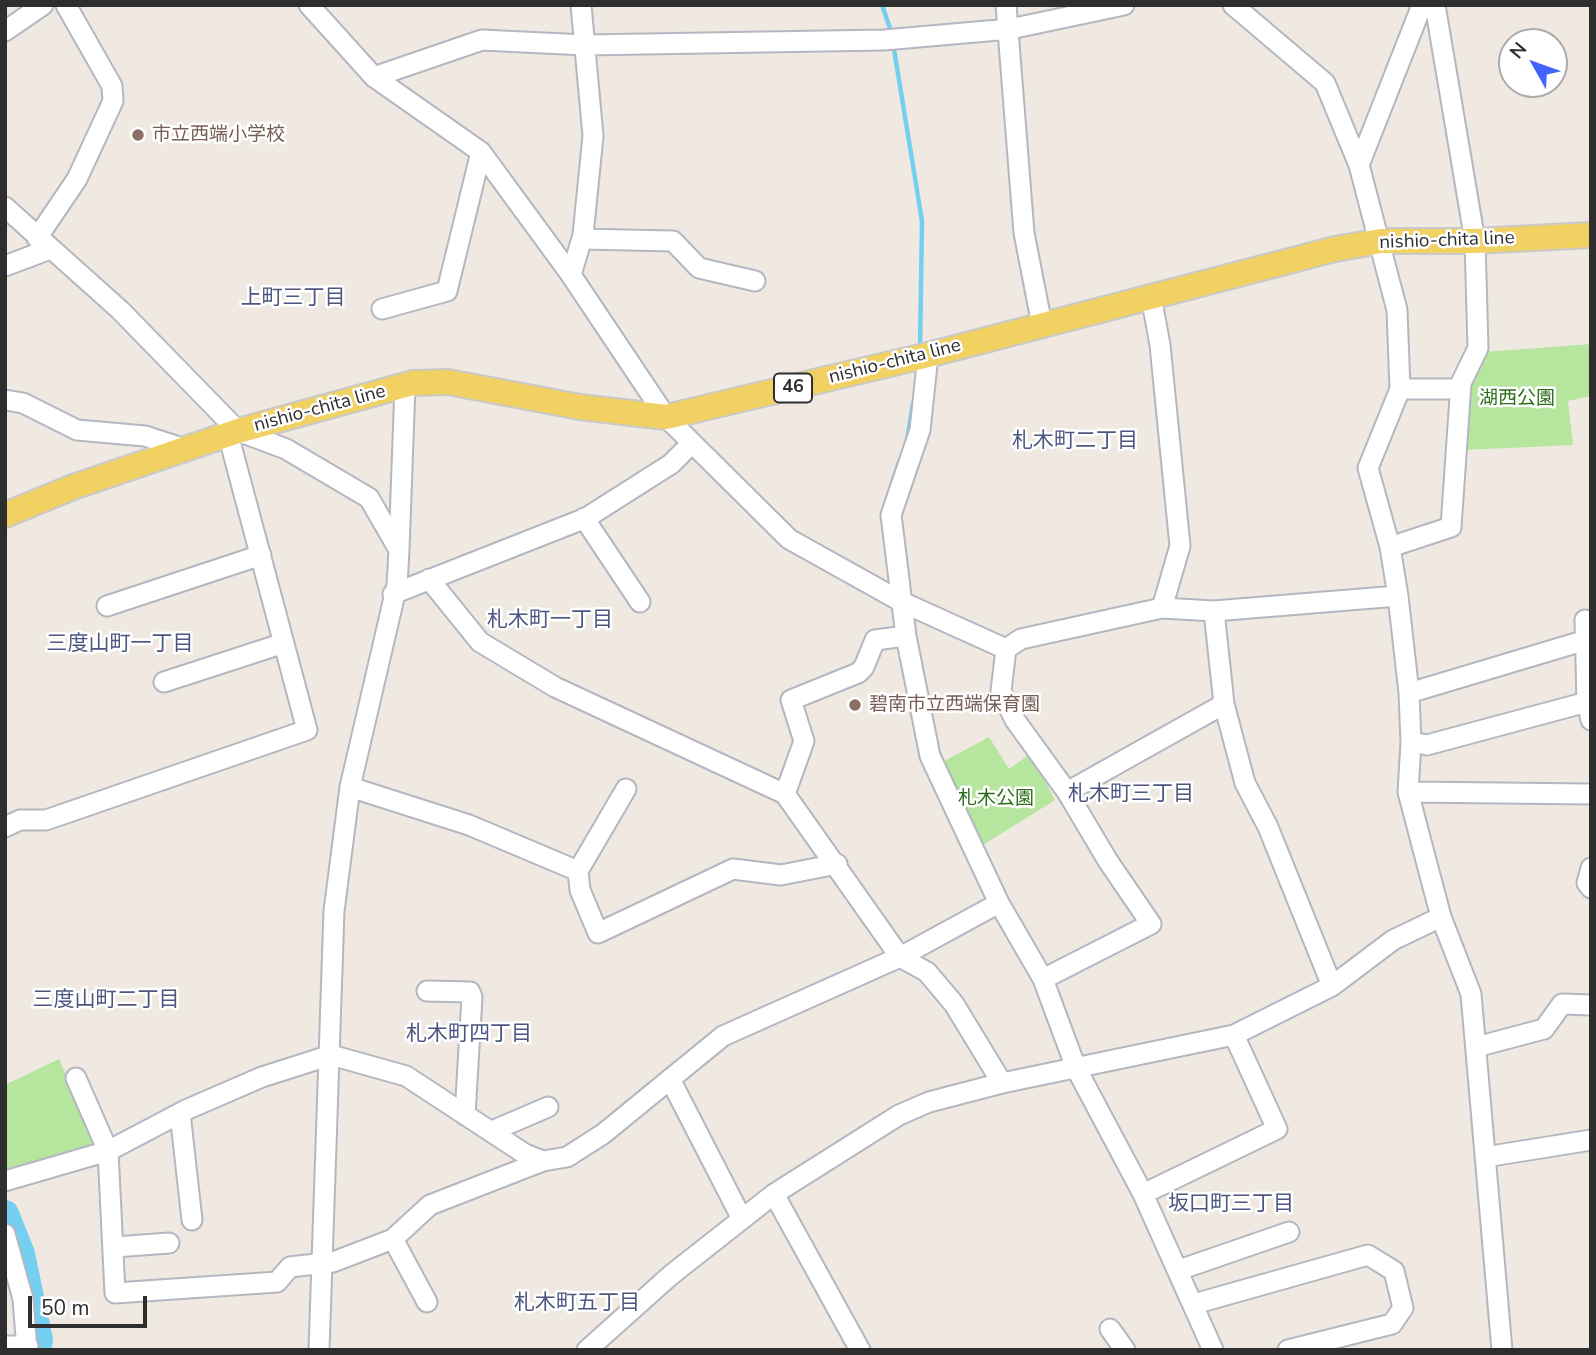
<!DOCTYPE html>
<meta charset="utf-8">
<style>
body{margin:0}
#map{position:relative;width:1596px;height:1355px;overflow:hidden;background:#efe9e1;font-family:"Nunito Sans",sans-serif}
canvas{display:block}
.frame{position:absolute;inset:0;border:7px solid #2e2e2e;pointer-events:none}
.north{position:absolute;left:1498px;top:28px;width:70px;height:70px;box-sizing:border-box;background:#fff;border:2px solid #ababab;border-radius:50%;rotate:310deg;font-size:19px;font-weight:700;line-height:28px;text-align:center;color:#2e2e2e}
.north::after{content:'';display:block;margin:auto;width:24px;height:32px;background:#4264fb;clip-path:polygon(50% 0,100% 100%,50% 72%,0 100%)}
.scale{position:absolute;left:28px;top:1296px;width:119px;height:32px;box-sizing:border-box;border:4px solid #2e2e2e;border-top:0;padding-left:9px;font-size:21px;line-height:24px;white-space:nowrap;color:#2e2e2e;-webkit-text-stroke:5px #fff;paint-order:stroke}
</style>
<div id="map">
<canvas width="1596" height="1355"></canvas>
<div class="frame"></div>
<div class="north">N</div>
<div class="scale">50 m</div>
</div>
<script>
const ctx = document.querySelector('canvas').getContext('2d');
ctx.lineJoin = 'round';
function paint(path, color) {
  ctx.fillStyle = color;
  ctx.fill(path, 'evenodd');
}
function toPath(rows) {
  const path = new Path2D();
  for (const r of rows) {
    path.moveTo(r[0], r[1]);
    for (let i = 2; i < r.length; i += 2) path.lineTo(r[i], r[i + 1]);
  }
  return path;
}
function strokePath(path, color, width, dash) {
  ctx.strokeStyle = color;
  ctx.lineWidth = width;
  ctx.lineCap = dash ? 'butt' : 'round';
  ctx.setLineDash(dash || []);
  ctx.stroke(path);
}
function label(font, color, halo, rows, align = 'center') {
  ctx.font = font + ' "Nunito Sans","Noto Sans JP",sans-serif';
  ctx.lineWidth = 5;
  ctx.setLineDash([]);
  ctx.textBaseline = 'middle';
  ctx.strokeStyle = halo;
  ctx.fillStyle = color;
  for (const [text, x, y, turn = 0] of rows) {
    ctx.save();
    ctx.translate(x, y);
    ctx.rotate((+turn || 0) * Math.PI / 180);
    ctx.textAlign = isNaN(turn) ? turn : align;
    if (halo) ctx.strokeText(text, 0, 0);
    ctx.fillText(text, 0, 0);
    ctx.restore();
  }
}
const green = toPath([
 [1591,344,1591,396,1568,401,1573,445,1463,450,1466,385,1484,352],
 [989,737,1009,769,1030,754,1055,800,983,845,941,763],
 [59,1059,97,1146,5,1169,5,1085]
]);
const stream = toPath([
 [882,5,892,34],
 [893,43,922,221,920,350],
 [907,440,913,404],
 [883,513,899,462]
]);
const river = toPath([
 [5,1214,21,1254,39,1340,37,1350]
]);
const minor = toPath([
 [309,5,374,77,481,152,571,275,666,417,789,539,902,602,1006,649],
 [1006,5,1024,233,1042,325],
 [1233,5,1325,83,1359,165,1397,310,1400,389,1368,468,1390,547,1398,596,1409,693,1411,742,1408,792,1441,917,1471,994,1502,1350],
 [5,31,43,5],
 [374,77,482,40,585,45,884,40,1010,29,1124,5],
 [1359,165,1422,5],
 [5,207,120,310,238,431,286,449,369,498,399,550,397,585,350,787,334,911,319,1350],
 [37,238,77,179,113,101,112,86,66,5],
 [582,239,673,241,699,268,755,281],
 [5,266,50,249],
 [571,275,583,235,593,136,581,5],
 [1151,296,1160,345,1180,546,1162,608],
 [382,309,447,291,481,152],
 [928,355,920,430,891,515,906,636,930,756,999,903,1043,979,1076,1068,1143,1194],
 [1400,389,1460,389],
 [5,400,23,403,77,430,145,436,185,449],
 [584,518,640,602],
 [1390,547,1451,527,1461,383,1478,348,1475,241,1435,5],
 [399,549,405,386],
 [429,579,480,642,555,687,785,794,900,957,927,972,954,1004,1002,1083],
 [393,594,586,518,671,464,692,443],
 [107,606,261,555],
 [1214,611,1224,704,1245,783,1268,827,1332,986],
 [1585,620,1587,702,1591,720],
 [164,682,284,643],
 [1409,693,1586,640],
 [1411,742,1427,745,1587,702],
 [350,787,469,825,578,871,580,890,598,933,733,869,781,875,837,864],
 [1067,792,1224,704],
 [1408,792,1591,794],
 [785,794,804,741,791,700,858,673,864,667,875,640,906,636],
 [5,827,20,820,46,820,307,730,228,434],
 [1591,868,1587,883,1591,888],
 [578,871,626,789],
 [1043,979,1151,924,1108,861,1067,792,1015,720,1001,691,1006,649,1021,639,1162,608,1214,611,1398,596],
 [427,991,470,992,472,997,465,1115],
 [1476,1047,1544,1029,1562,1004,1591,1005],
 [76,1078,108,1151,115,1293,277,1282,290,1267,333,1262,393,1239,430,1205,543,1161],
 [670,1079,742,1219],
 [180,1113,192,1220],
 [492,1131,548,1107],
 [1485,1157,1591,1140],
 [5,1181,108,1151,188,1109,262,1077,331,1055,406,1076,525,1154,543,1161,567,1157,603,1134,723,1036,900,957,999,903],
 [774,1194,860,1350],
 [5,1234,23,1299,27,1350],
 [393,1239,427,1302],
 [115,1247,169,1243],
 [1179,1270,1289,1232],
 [1194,1304,1368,1255,1394,1271,1403,1308,1392,1324,1288,1350],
 [1110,1329,1125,1350],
 [5,1346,28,1346],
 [587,1350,671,1275,774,1194,899,1115,929,1102,1002,1083,1234,1035,1332,986,1393,940,1441,917],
 [1213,1350,1143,1194,1277,1129,1234,1035]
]);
const major = toPath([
 [5,515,73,487,238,431,413,383,448,382,580,407,666,417,928,355,1335,249,1381,241,1475,241,1591,235]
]);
const markers = [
 [138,135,7,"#8d6e63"],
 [855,705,7,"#8d6e63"]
];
const shields = [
 [793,388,38]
];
const shieldNames = [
 ["46",793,388]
];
const educationNames = [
 ["市立西端小学校",152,135],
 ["碧南市立西端保育園",869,705]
];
const streetNames = [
 ["nishio-chita line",1447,241,-2],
 ["nishio-chita line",895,362,-14],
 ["nishio-chita line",320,409,-15]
];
const parkNames = [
 ["湖西公園",1517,399],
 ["札木公園",996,799]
];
const neighbourhoodNames = [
 ["上町三丁目",293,299],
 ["札木町二丁目",1075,442],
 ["札木町一丁目",550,621],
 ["三度山町一丁目",120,645],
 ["札木町三丁目",1131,795],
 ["三度山町二丁目",106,1001],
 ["札木町四丁目",469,1035],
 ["坂口町三丁目",1231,1205],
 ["札木町五丁目",577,1304]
];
paint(green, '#b6e59e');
strokePath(stream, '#75cff0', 4.5);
strokePath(river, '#75cff0', 28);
strokePath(minor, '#b4b7c1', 23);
strokePath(major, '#c9c9c9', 28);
strokePath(minor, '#fff', 19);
strokePath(major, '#f2d163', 24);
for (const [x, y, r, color] of markers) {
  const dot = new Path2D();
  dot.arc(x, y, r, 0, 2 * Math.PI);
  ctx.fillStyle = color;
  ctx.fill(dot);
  strokePath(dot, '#fff', 2.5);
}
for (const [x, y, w] of shields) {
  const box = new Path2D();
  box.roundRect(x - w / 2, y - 14.5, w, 29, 5);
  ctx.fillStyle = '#fff';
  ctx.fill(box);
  strokePath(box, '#2e2e2e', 2);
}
label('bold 18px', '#2e2e2e', null, shieldNames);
label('19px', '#785e54', '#fff', educationNames, 'left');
label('19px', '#2e2e2e', '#fff', streetNames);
label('19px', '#2c6e1b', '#fff', parkNames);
label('21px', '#4d5680', '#fff', neighbourhoodNames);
</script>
